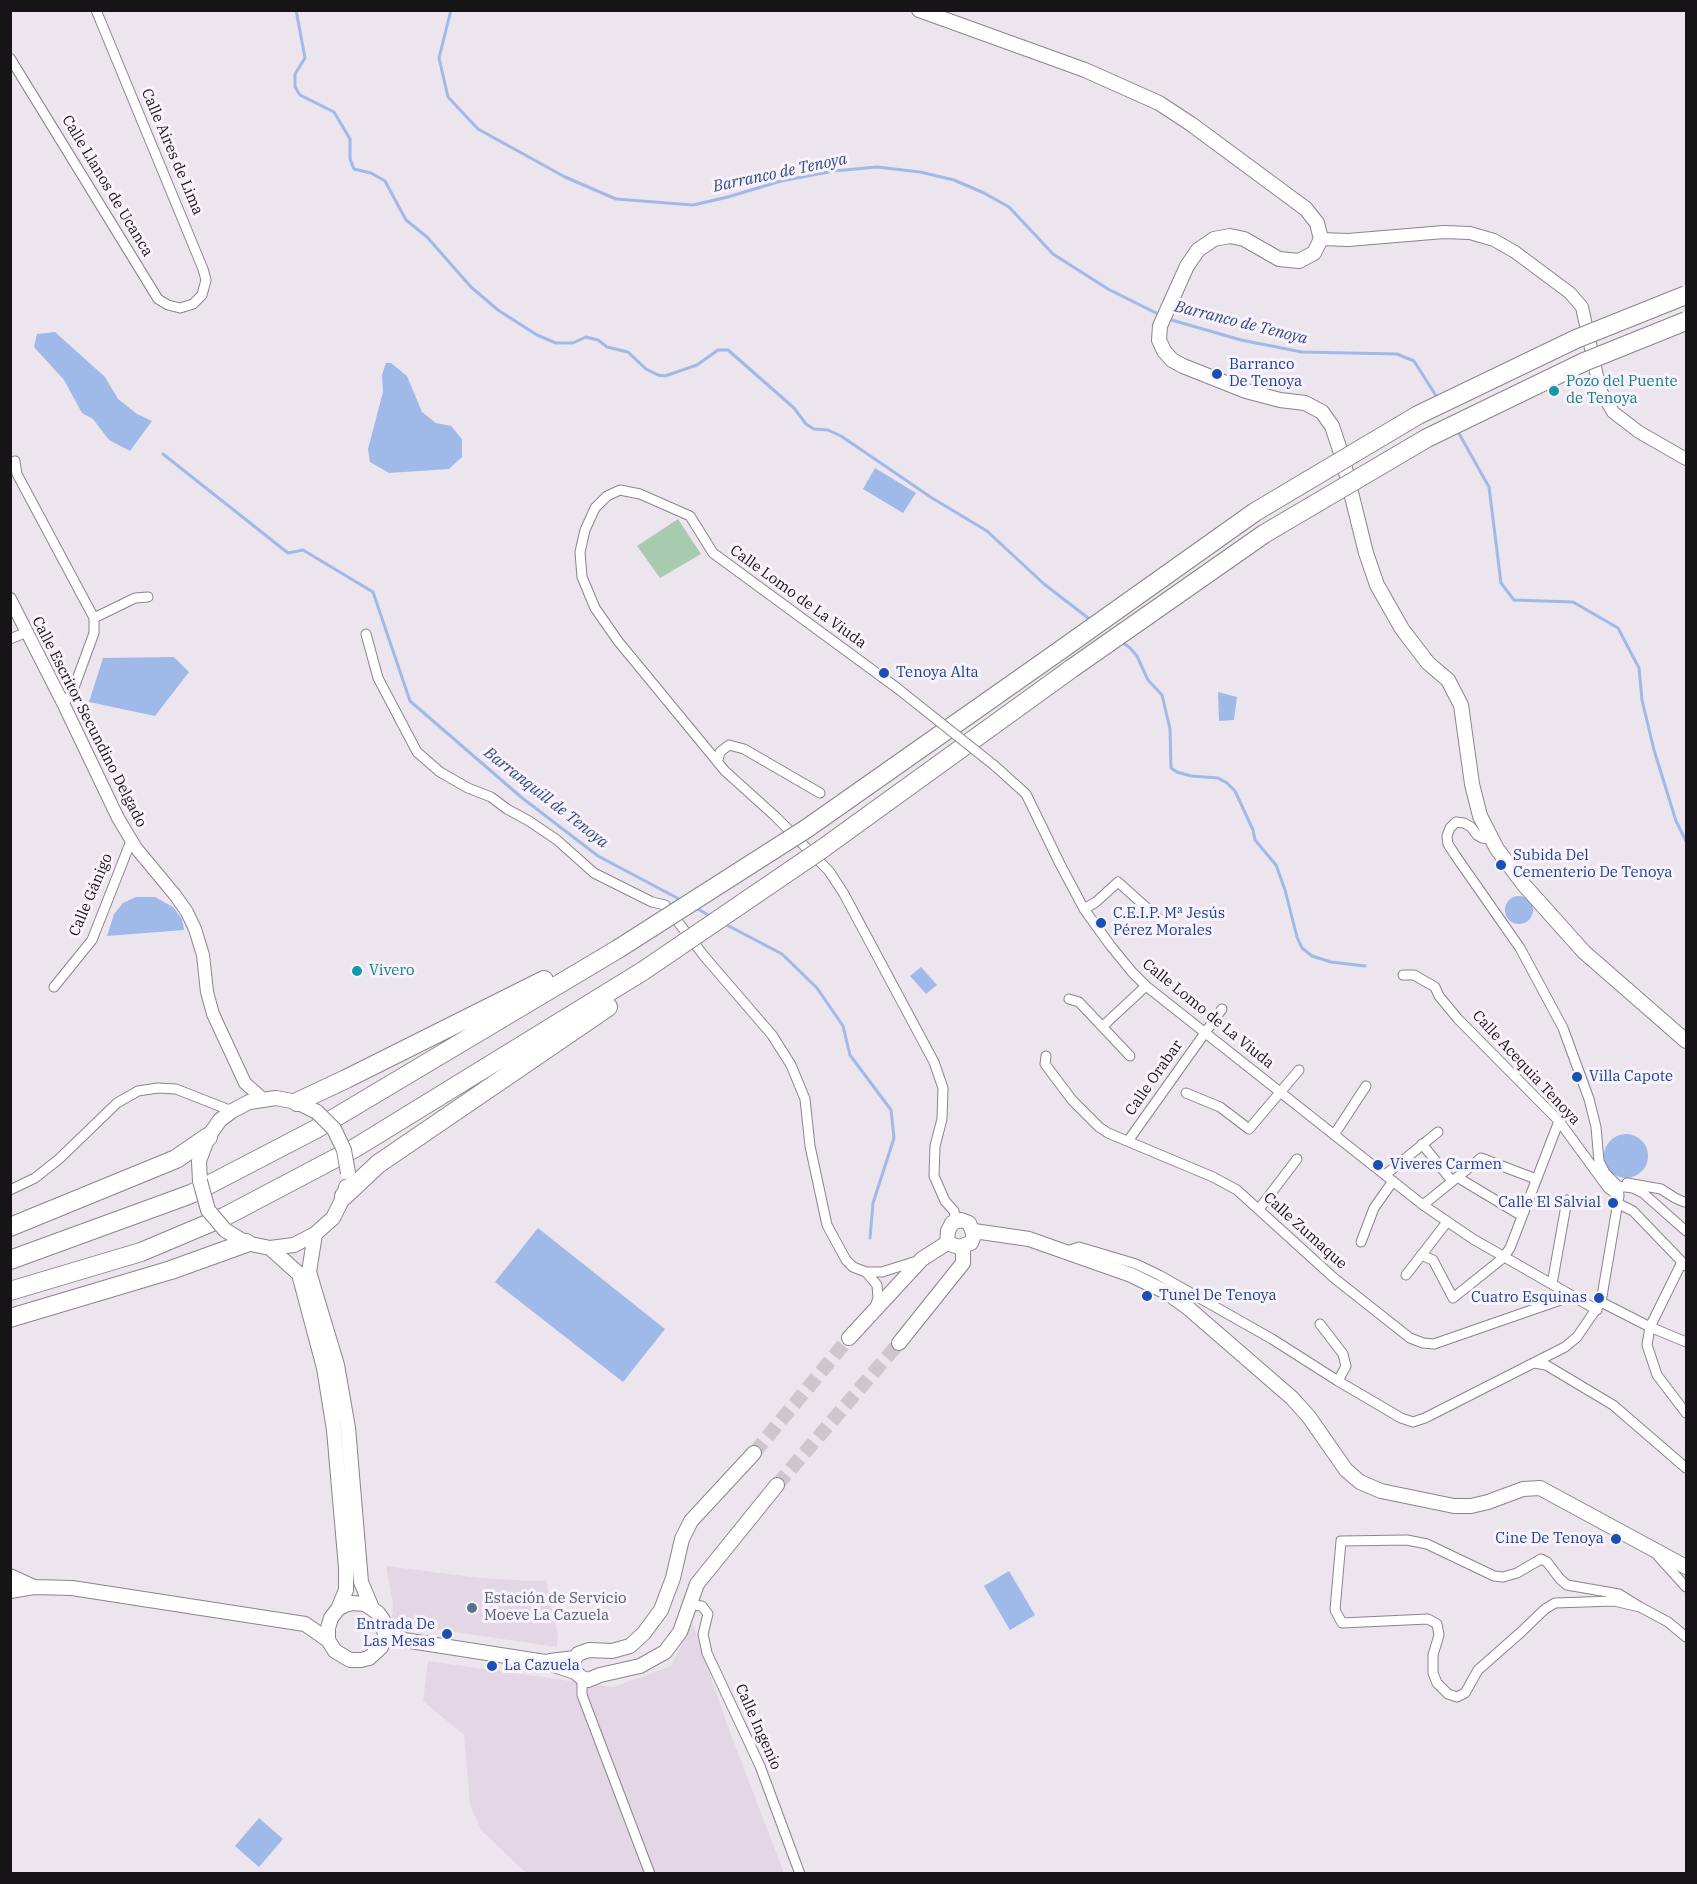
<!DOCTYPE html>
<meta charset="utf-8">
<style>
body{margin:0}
#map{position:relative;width:1697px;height:1884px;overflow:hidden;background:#ede5ed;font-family:"IBM Plex Serif",serif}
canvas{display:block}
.frame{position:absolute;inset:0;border:12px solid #171417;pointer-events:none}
</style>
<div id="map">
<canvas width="1697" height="1884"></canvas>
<div class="frame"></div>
</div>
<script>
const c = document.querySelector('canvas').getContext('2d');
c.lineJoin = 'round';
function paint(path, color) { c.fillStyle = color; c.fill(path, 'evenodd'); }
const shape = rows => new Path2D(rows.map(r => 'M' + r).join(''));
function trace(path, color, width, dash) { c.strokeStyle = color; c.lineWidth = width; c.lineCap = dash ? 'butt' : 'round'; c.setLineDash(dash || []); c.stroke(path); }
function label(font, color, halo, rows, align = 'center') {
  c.font = font + ' "IBM Plex Serif",serif'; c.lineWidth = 6; c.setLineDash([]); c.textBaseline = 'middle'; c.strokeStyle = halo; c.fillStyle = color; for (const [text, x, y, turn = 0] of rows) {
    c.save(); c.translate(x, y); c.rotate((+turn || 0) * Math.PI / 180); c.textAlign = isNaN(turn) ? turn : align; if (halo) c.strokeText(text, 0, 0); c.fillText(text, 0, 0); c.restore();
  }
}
paint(shape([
 [386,1566,480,1578,531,1581,546,1580,558,1636,557,1647,427,1628,406,1633,398,1629,392,1617,393,1605],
 [692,1622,727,1724,784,1873,526,1873,481,1830,470,1805,464,1735,423,1701,428,1661,613,1687,671,1666]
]), '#e4d7e5');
paint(shape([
 [678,519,701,554,660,578,637,546]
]), '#a8cbb0');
paint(shape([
 [55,332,105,377,118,399,137,414,152,421,130,451,109,440,93,419,82,413,64,380,34,347,37,334],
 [386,363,391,363,407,376,422,412,436,423,451,426,462,439,462,457,449,469,389,473,370,462,368,449,383,392,382,375],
 [875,468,916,493,903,513,863,489],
 [174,657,189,672,155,716,89,702,103,658],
 [1218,692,1237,697,1234,720,1219,721],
 '1505 910a14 14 0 1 1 28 0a14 14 0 1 1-28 0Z',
 [136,897,155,897,173,907,182,919,184,930,107,936,114,914,123,903],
 [921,967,937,985,926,994,910,976],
 '1604 1156a22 22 0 1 1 44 0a22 22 0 1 1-44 0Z',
 [538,1228,665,1329,623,1382,495,1282],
 [1009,1571,1035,1615,1010,1630,984,1586],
 [259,1818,283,1839,259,1867,235,1846]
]), '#9fb9e9');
trace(shape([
 [296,10,305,58,295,74,295,87,300,95,334,112,350,139,350,159,354,169,371,173,385,181,406,220,427,237,471,287,498,310,537,335,556,343,573,343,586,337,598,340,607,347,628,352,646,369,658,375,665,376,697,365,718,350,728,350,794,408,806,424,814,429,828,430,841,436,932,498,987,531,1044,584,1092,621],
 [451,10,439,58,448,97,478,129,565,177,616,199,693,205,728,197,781,181,834,171,877,167,920,172,954,180,984,193,1009,207,1053,254,1108,289,1160,315],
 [1168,319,1241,340,1302,352,1397,354,1414,361,1438,399],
 [1457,430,1489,487,1501,583,1514,600,1573,602,1618,628,1639,668,1642,700,1654,750,1676,821,1686,841],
 [163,454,288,553,303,550,373,592,410,701,521,797,598,856,681,900],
 [1122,642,1130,648,1137,656,1148,680,1162,695,1170,729,1171,768,1177,772,1191,776,1218,778,1227,783,1235,791,1253,830,1255,840,1276,865,1285,890,1297,937,1302,948,1312,956,1331,962,1365,966],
 [694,907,712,917],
 [723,923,782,954,817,988,843,1026,850,1055,891,1110,894,1138,873,1203,870,1238]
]), '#9fb9e9', 3);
trace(shape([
 [754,1453,849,1338],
 [777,1485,899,1343]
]), '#cdc6cd', 14, [14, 7]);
const minor = shape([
 [10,58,158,299,168,305,180,308,193,304,202,295,206,280,203,269,96,10],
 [15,461,17,474,94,618,94,633,72,693,63,703],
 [94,618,135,598,148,597],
 [366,634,378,678,417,752,440,772,468,788,491,797,507,809,529,821,557,840,594,873,652,902,665,905,704,956,772,1035,791,1065,805,1099,810,1146,827,1225,846,1260,853,1267,866,1272],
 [10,639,27,632],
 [897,688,713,553,690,516,640,494,620,490,607,496,595,508,585,530,580,552,582,577,595,608,618,641,725,771,776,817,829,871,844,894,934,1062,943,1088,942,1119,935,1146,934,1176,945,1201,954,1211,956,1221],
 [718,760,720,752,729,745,744,749,820,793],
 [995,766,1026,794,1060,864,1084,909,1110,945,1132,972,1146,986,1423,1205,1473,1239,1597,1310],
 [1084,909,1096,902,1118,882,1166,925],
 [1403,975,1414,975,1435,987,1439,996,1458,1019,1559,1121,1608,1188,1619,1196],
 [54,987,92,940,131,841],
 [1069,999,1079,1002,1130,1056],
 [1103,1026,1146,986],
 [1046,1056,1045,1064,1072,1100,1099,1127,1108,1133,1213,1177,1237,1190,1334,1278,1410,1338,1423,1343,1434,1344,1572,1296],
 [1186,1093,1220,1107,1249,1129,1299,1070],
 [1334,1135,1366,1086],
 [1128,1141,1222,1009],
 [1422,1144,1452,1181],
 [1385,1175,1438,1132],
 [1457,1177,1522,1216],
 [1627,1183,1661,1189,1675,1198,1684,1202],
 [1618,1186,1633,1188,1643,1193,1686,1231],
 [10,1190,35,1178,59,1159,117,1103,138,1091,158,1088,176,1089,232,1111],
 [1617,1203,1633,1211,1686,1266],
 [1423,1205,1481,1158,1536,1179],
 [1259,1209,1297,1159],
 [1361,1242,1374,1208,1393,1181],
 [1064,1252,1079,1247,1136,1264,1159,1275,1272,1339,1338,1381,1401,1418,1413,1422,1425,1418,1565,1347,1577,1337,1601,1302,1619,1196,1618,1186,1605,1173,1599,1161,1596,1127,1589,1099,1563,1028,1520,948,1455,855,1448,844,1447,836,1450,828,1456,822,1464,823,1471,827,1477,835,1482,838,1492,839],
 [1421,1255,1433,1260,1453,1298,1503,1258,1510,1248,1559,1121],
 [1682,1262,1650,1327,1647,1345,1657,1375,1686,1413],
 [1406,1275,1447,1222],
 [1552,1284,1567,1200],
 [1601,1302,1650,1327,1686,1342],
 [875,1307,878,1298,877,1285,866,1272,882,1272,920,1260],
 [1320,1324,1343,1354,1346,1366,1338,1381],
 [1534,1363,1546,1365,1613,1405,1686,1468],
 [1658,1556,1686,1587],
 [690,1605,702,1606,708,1614,703,1634,707,1653,760,1766,800,1874],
 [1640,1607,1619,1594,1567,1585,1560,1579,1547,1562,1541,1559,1517,1573,1503,1577,1494,1576,1427,1544,1407,1540,1341,1541,1335,1610,1342,1623,1428,1619,1437,1624,1439,1635,1433,1655,1433,1673,1437,1683,1448,1694,1457,1697,1465,1693,1478,1670,1520,1633,1545,1609,1555,1603,1614,1601,1640,1607,1668,1622,1686,1637],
 [582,1678,582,1695,650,1874]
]);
const tertiary = shape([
 [1321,239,1348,240,1444,232,1470,233,1494,240,1515,252,1570,293,1582,307,1600,390,1613,412,1639,432,1686,459],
 [10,599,63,703,118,818,136,848,175,895,187,912,195,929,203,955,207,992,213,1014,245,1083,263,1099]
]);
const secondary = shape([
 [919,10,1085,70,1159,103,1191,124,1306,209,1317,223,1321,239,1314,253,1299,261,1279,259,1244,239,1230,236,1214,239,1198,250,1187,266,1160,326,1159,340,1164,351,1172,360,1183,366,1246,391,1280,400,1305,403,1322,412,1332,426,1342,456,1366,553,1377,585,1402,629,1428,663,1448,680,1461,705,1472,784,1480,816,1497,849,1524,885,1584,952,1686,1041],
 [200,1181,199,1161,208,1137,220,1120,232,1111,249,1102,276,1098,297,1102,317,1112],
 [961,1220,969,1223,974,1235,971,1243,959,1247,947,1243,948,1231,952,1223,961,1220],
 [225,1230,246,1243,270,1248,294,1245,315,1234,333,1218,344,1196,346,1187],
 [974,1231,1029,1239,1131,1275,1166,1292,1187,1307,1292,1398,1309,1417,1346,1470,1360,1482,1381,1491,1454,1506,1471,1506,1488,1502,1523,1489,1540,1488,1686,1567],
 [315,1234,309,1272,337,1365,348,1428,361,1582,372,1608],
 [270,1248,299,1274,324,1368,334,1430,346,1568,346,1590,338,1609],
 [849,1338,922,1259,947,1243],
 [899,1343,963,1263,963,1247],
 [10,1576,34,1587],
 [10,1591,34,1587,72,1588,305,1624,328,1640,335,1651,350,1660,361,1660,369,1658,381,1647,385,1637,383,1620,378,1613,365,1604,352,1603,345,1605,338,1609,331,1618,328,1628,328,1640],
 [384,1626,404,1640,545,1662,575,1672,582,1678,588,1680,600,1675,640,1666,665,1652,680,1632,697,1584,777,1485],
 [550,1661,575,1658,578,1654,589,1650,612,1651,630,1646,644,1633,661,1610,673,1578,682,1539,691,1521,754,1453]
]);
const motorway = shape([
 [806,829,1055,654],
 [822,849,1071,669],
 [297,1102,346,1079,544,980],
 [344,1196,378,1164,608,1007],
 [10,1227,176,1159,208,1137],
 [10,1260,191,1194,316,1129,618,949],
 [10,1291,141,1252,224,1217,355,1148,643,971],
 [10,1318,171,1270,246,1243]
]);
trace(minor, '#8c848c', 11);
trace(tertiary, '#8c848c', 14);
trace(secondary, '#8c848c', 16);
trace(motorway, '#8c848c', 20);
trace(minor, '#fff', 9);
trace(tertiary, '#fff', 12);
trace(secondary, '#fff', 14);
trace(motorway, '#fff', 18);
const minorBridge = shape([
 [897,688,995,766]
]);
const secondaryBridge = shape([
 [317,1112,334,1129,344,1150,348,1173],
 [200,1181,208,1210,225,1230]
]);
const motorwayBridge = shape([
 [1055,654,1255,512,1418,415,1576,339,1686,295],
 [1071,669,1264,534,1427,438,1584,362,1686,321],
 [618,949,806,829],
 [643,971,822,849]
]);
trace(minorBridge, '#8c848c', 11, []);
trace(secondaryBridge, '#8c848c', 16, []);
trace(motorwayBridge, '#8c848c', 20, []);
trace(minorBridge, '#fff', 9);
trace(secondaryBridge, '#fff', 14);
trace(motorwayBridge, '#fff', 18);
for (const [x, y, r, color] of [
 [1217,374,6,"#1a4fb4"],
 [1554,391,6,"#0f9aa8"],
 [884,673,6,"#1a4fb4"],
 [1501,865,6,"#1a4fb4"],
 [1101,923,6,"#1a4fb4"],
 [357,971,6,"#0f9aa8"],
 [1577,1077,6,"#1a4fb4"],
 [1378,1165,6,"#1a4fb4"],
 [1613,1203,6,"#1a4fb4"],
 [1147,1296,6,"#1a4fb4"],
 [1599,1298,6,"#1a4fb4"],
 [1616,1539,6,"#1a4fb4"],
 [472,1608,6,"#5c6f8a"],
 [447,1634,6,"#1a4fb4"],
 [492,1666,6,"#1a4fb4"]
]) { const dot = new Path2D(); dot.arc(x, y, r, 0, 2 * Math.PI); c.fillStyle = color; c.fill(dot); trace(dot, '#faf2fa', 2); }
label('15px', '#171417', '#faf2fa', [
 ["Calle Aires de Lima",172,152,67],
 ["Calle Llanos de Ucanca",107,186,59],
 ["Calle Lomo de La Viuda",798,597,36],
 ["Calle Escritor Secundino Delgado",89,722,63],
 ["Calle Gánigo",91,895,-67],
 ["Calle Lomo de La Viuda",1208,1014,39],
 ["Calle Acequia Tenoya",1526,1068,47],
 ["Calle Orabar",1154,1078,-55],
 ["Calle Zumaque",1305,1231,42],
 ["Calle Ingenio",758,1727,66]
]);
label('15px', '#164399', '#faf2fa', [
 ["Barranco",1229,365],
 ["De Tenoya",1229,382],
 ["Tenoya Alta",896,673],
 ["Subida Del",1513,856],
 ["Cementerio De Tenoya",1513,873],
 ["C.E.I.P. Mª Jesús",1113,914],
 ["Pérez Morales",1113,931],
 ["Villa Capote",1589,1077],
 ["Viveres Carmen",1390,1165],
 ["Calle El Salvial",1601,1203,"right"],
 ["Tunel De Tenoya",1159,1296],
 ["Cuatro Esquinas",1587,1298,"right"],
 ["Cine De Tenoya",1604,1539,"right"],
 ["Entrada De",435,1625,"right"],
 ["Las Mesas",435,1642,"right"],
 ["La Cazuela",504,1666]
], 'left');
label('15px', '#0d838f', '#faf2fa', [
 ["Pozo del Puente",1566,382],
 ["de Tenoya",1566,399],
 ["Vivero",369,971]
], 'left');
label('15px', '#4e5e75', '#faf2fa', [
 ["Estación de Servicio",484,1599],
 ["Moeve La Cazuela",484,1616]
], 'left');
label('italic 16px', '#2d4c87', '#faf2fa', [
 ["Barranco de Tenoya",780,173,-12],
 ["Barranco de Tenoya",1241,323,14],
 ["Barranquill de Tenoya",546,798,38]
]);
</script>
